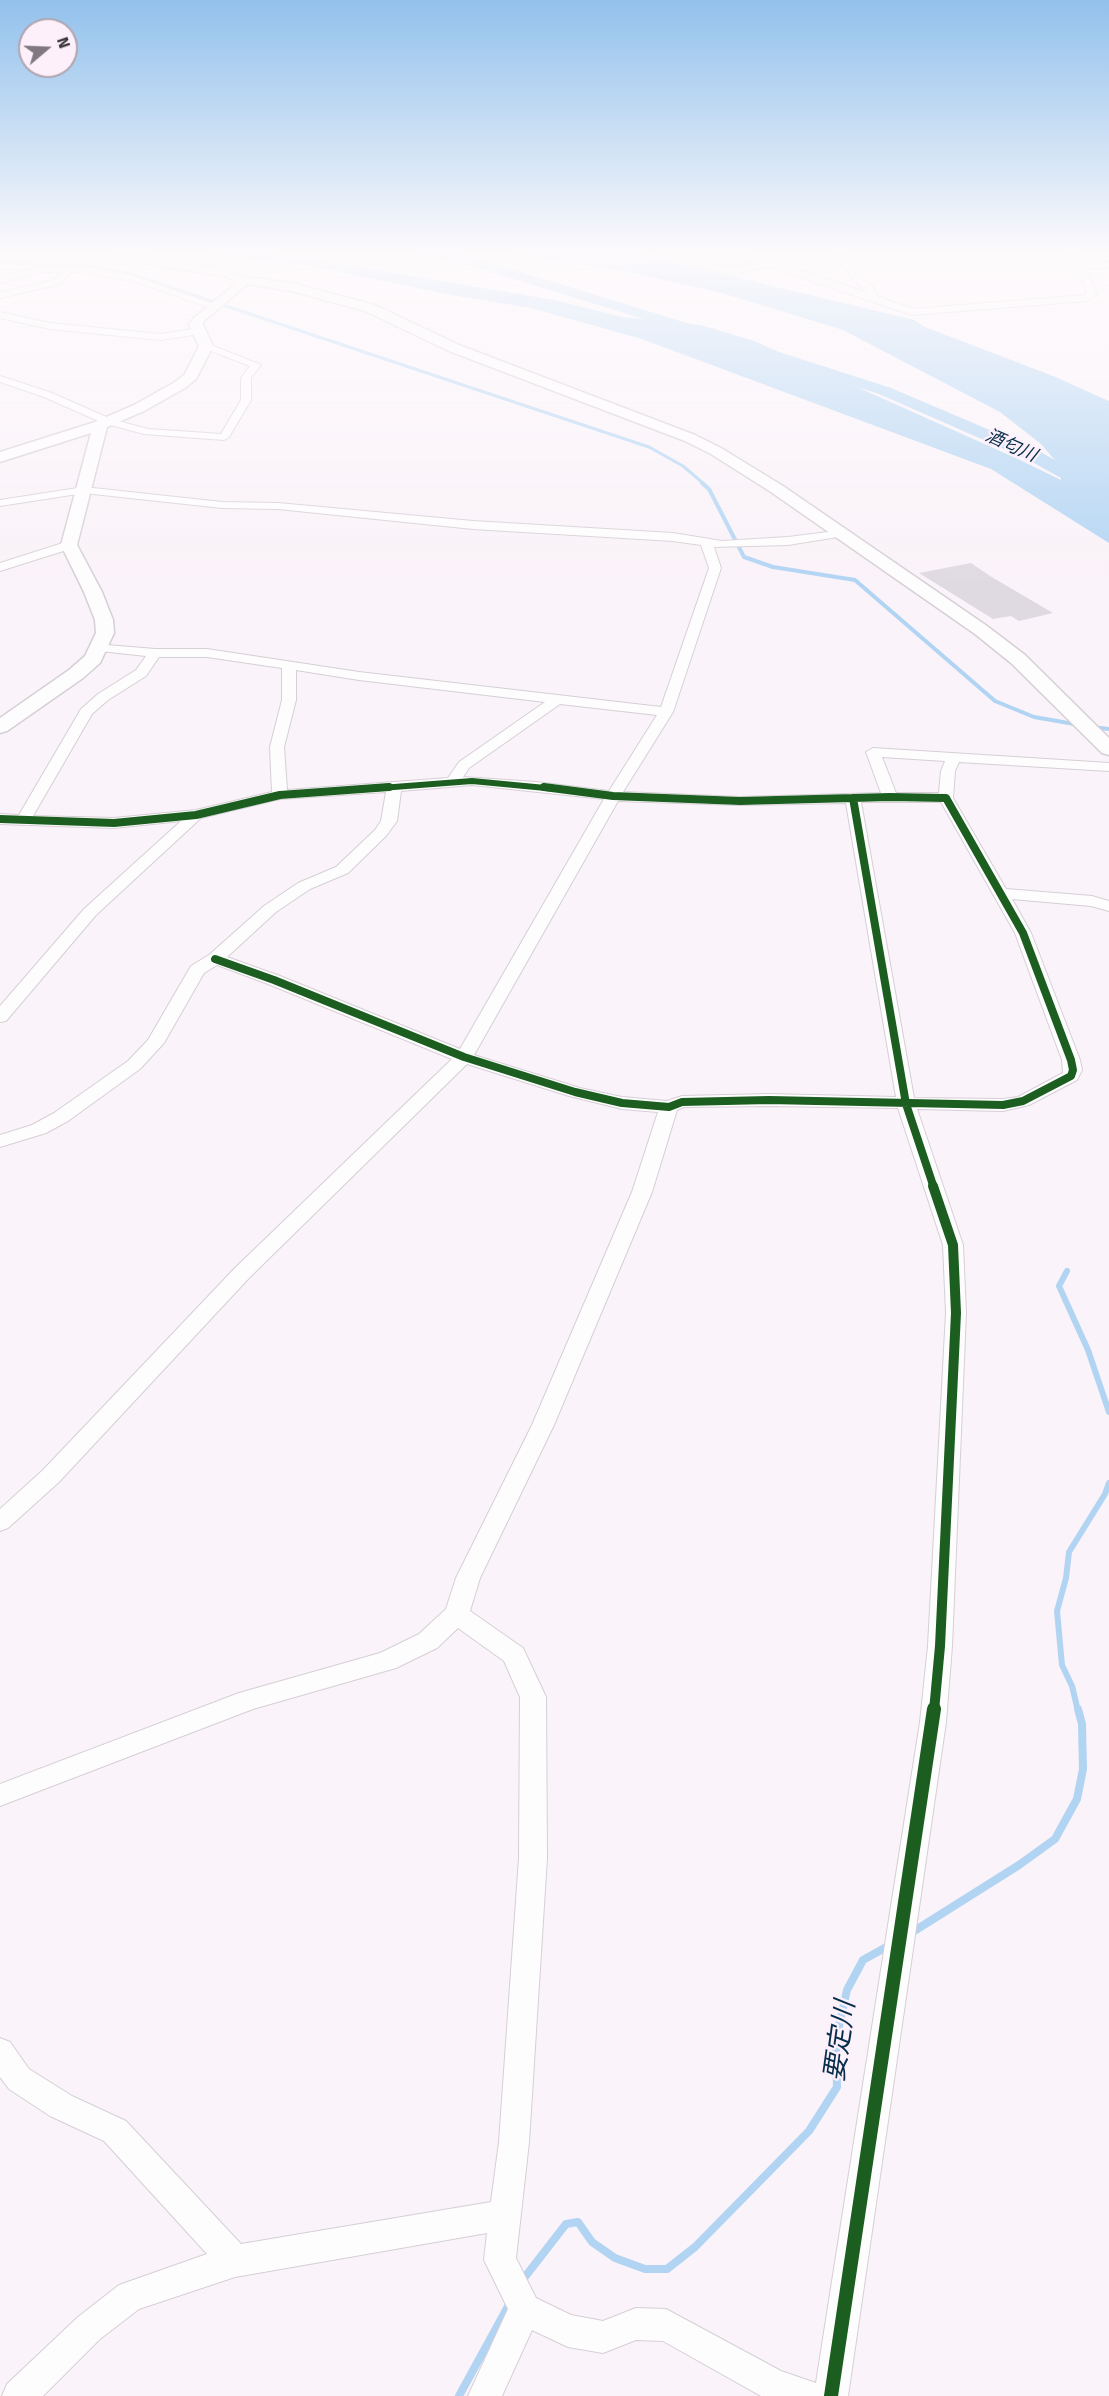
<!DOCTYPE html>
<meta charset="utf-8">
<style>
body{margin:0}
#map{position:relative;width:1109px;height:2396px;overflow:hidden;background:#faf3f9;font-family:"Fira Sans",sans-serif}
canvas{display:block}
.north{position:absolute;left:18px;top:18px;width:60px;height:60px;box-sizing:border-box;background:#fdf0fb;border:2px solid #b0a5af;border-radius:50%;rotate:71deg;font-size:16px;font-weight:700;line-height:24px;text-align:center;color:#3d353d}
.north::after{content:'';display:block;margin:auto;width:21px;height:27px;background:#7f787f;clip-path:polygon(50% 0,100% 100%,50% 72%,0 100%)}
</style>
<div id="map">
<canvas width="1109" height="2396"></canvas>
<div class="north">N</div>
</div>
<script>
const c = document.querySelector('canvas').getContext('2d');
c.lineJoin = 'round';
function paint(path, color) { c.fillStyle = color; c.fill(path, 'evenodd'); }
const shape = rows => new Path2D(rows.map(r => 'M' + r).join(''));
function trace(path, color, width, dash) { c.strokeStyle = color; c.lineWidth = width; c.lineCap = dash ? 'butt' : 'round'; c.setLineDash(dash || []); c.stroke(path); }
function label(font, color, halo, rows, align = 'center') {
  c.font = font + ' "Fira Sans","Noto Sans JP",sans-serif'; c.lineWidth = 4.5; c.setLineDash([]); c.textBaseline = 'middle'; c.strokeStyle = halo; c.fillStyle = color; for (const [text, x, y, turn = 0] of rows) {
    c.save(); c.translate(x, y); c.rotate((+turn || 0) * Math.PI / 180); c.textAlign = isNaN(turn) ? turn : align; if (halo) c.strokeText(text, 0, 0); c.fillText(text, 0, 0); c.restore();
  }
}
paint(shape([
 [660,252,720,252,761,263,729,270]
]), '#cbded2');
paint(shape([
 [196,252,264,252,287,258,341,264,554,300,623,317,701,325,754,341,1018,459,1061,480,1059,465,1041,444,1000,412,843,330,722,293,628,272,500,252,631,252,914,320,925,327,1053,376,1109,401,1109,543,991,469,642,339,531,308,452,295,304,265]
]), '#b1d4f3');
trace(shape([
 [0,263,82,265,130,274,649,447,683,466,704,484]
]), '#b1d4f3', 3);
trace(shape([
 [702,483,709,489,744,557,773,567,855,580,995,701,1034,717,1080,725],
 [1092,727,1109,729]
]), '#b1d4f3', 4);
trace(shape([
 [1067,1271,1059,1286,1088,1350,1109,1412],
 [1078,1711,1072,1686,1062,1665,1057,1611,1066,1578,1069,1552,1105,1494,1109,1483]
]), '#b1d4f3', 6);
trace(shape([
 [911,1933,1019,1865,1055,1839,1077,1799,1083,1769,1082,1724,1078,1709],
 [521,2282,566,2224,578,2222,592,2242,615,2258,645,2269,667,2269,695,2247,809,2131,837,2087,836,2040,847,1990,863,1960,890,1945],
 [459,2396,511,2301]
]), '#b1d4f3', 8);
paint(shape([
 [420,252,446,252,472,257,713,331,716,334,708,339,703,337,464,264,422,255,420,252],
 [773,350,891,388,1039,451,1109,491,1109,505,1027,459,879,394,767,358,765,355,767,352,773,350]
]), '#b1d4f3');
paint(shape([
 [971,563,990,576,1053,613,1019,621,1011,616,993,619,919,573]
]), '#dfdae1');
const street = shape([
 [650,252,663,252,732,269,757,263,725,252,737,252,817,275,867,293,854,280,833,252,841,252,860,276,875,289,877,296,913,309,1084,295,1087,293,1077,267,1066,252,1074,252,1083,264,1109,262,1109,268,1086,269,1097,294,1086,301,912,315,766,266,732,275,650,252],
 [39,266,89,267,134,276,219,306,211,308,132,281,89,273,70,272,61,284,0,298,0,292,55,280,61,272,40,272,0,283,0,277,39,266],
 [0,312,50,323,160,334,200,328,205,331,200,334,160,340,50,329,0,318,0,312],
 [206,343,261,365,251,378,251,400,229,437,224,440,144,434,103,423,44,397,0,382,0,376,52,393,111,419,148,429,221,434,241,400,241,378,250,366,203,348,203,344,206,343],
 [84,487,222,502,278,503,473,521,673,533,722,541,788,537,844,530,844,536,788,545,714,547,721,568,673,712,623,792,740,797,881,793,866,752,873,748,1109,763,1109,771,959,762,955,771,953,798,1006,889,1092,896,1109,901,1109,911,1091,906,1012,899,1031,933,1080,1060,1082,1070,1077,1080,1029,1105,1003,1111,917,1109,963,1245,966,1313,952,1646,946,1722,848,2396,761,2396,663,2341,636,2340,603,2353,568,2347,532,2330,502,2396,468,2396,508,2309,484,2260,487,2233,235,2277,139,2309,100,2339,43,2396,2,2396,7,2384,78,2317,119,2285,207,2254,104,2141,50,2116,9,2089,0,2077,0,2038,10,2042,29,2069,72,2096,126,2121,241,2244,491,2202,499,2142,519,1858,520,1697,504,1661,458,1628,437,1648,396,1668,253,1709,0,1806,0,1784,239,1693,380,1653,419,1634,446,1609,456,1578,532,1425,632,1192,658,1112,622,1109,569,1096,467,1064,249,1278,59,1482,8,1528,0,1531,0,1509,43,1470,235,1268,452,1059,268,984,217,965,204,973,164,1043,140,1069,68,1121,46,1133,0,1147,0,1135,32,1125,54,1113,128,1061,148,1040,191,966,209,955,264,906,298,883,336,867,375,830,381,821,386,792,280,799,201,818,96,915,6,1021,0,1022,0,1006,84,909,181,821,114,828,0,824,0,814,19,815,81,709,98,694,136,670,146,656,100,651,95,650,93,647,95,644,155,649,207,649,359,672,661,707,709,568,701,545,673,541,473,529,278,509,222,508,84,493,0,506,0,500,84,487],
 [159,657,207,657,282,668,282,700,270,747,272,792,196,810,114,818,33,816,92,714,108,700,146,676,159,657],
 [296,670,359,680,545,702,459,762,448,778,287,790,284,747,296,700,296,670],
 [560,704,657,715,609,791,536,782,463,777,469,768,560,704],
 [882,757,945,761,941,771,939,793,896,793,882,757],
 [472,785,604,799,460,1049,280,976,227,957,276,912,310,889,348,873,386,836,397,821,401,791,472,785],
 [618,801,740,805,846,803,896,1097,769,1094,682,1096,667,1101,622,1097,580,1088,474,1055,618,801],
 [861,802,941,802,1015,933,1062,1060,1063,1073,1018,1097,1003,1099,914,1098,861,802],
 [769,1106,898,1108,943,1245,946,1313,928,1646,920,1722,816,2383,781,2371,666,2309,636,2308,603,2321,571,2315,536,2298,516,2258,529,2142,547,1858,546,1697,523,1648,470,1611,480,1578,554,1425,652,1192,677,1110,684,1107,769,1106],
 [69,541,73,542,73,548,0,571,0,563,69,541]
]);
const secondary = shape([
 [112,252,130,252,157,258,228,269,245,277,292,283,375,305,459,345,695,435,721,448,783,486,987,626,1025,655,1109,738,1109,755,1102,753,1011,663,975,634,771,492,711,454,685,441,449,351,365,311,291,291,247,284,204,321,203,325,213,346,196,379,185,388,144,411,107,427,77,545,102,592,113,620,114,633,100,663,83,678,7,731,0,733,0,718,69,670,85,656,96,633,95,620,84,592,61,545,91,433,0,462,0,452,95,422,134,405,175,382,185,374,199,346,189,325,193,319,235,284,236,282,225,276,156,266,114,255,112,252]
]);
trace(street, '#d6cfd5', 2);
trace(secondary, '#d6cfd5', 3);
paint(street, '#fefdfe');
paint(secondary, '#fefdfe');
trace(shape([
 [368,789,472,781,556,789]
]), '#1b5e20', 6);
trace(shape([
 [853,798,906,1104,934,1188],
 [0,819,114,823,196,815,280,795,389,787],
 [215,959,274,980,464,1057,575,1092,622,1103,669,1107,682,1102,769,1100,1003,1105,1023,1101,1071,1076,1073,1070,1071,1060,1023,933,946,798,890,797,740,801,613,796,544,787]
]), '#1b5e20', 8);
trace(shape([
 [933,1186,953,1245,956,1313,940,1646,934,1711]
]), '#1b5e20', 10);
trace(shape([
 [831,2396,934,1709]
]), '#1b5e20', 14);
const sky = c.createLinearGradient(0, 0, 0, 587);
sky.addColorStop(0, '#92c1ec');
sky.addColorStop(0.43, '#fdfafc');
sky.addColorStop(1, '#fdfafc00');
c.fillStyle = sky;
c.fillRect(0, 0, 1109, 587);
label('italic 18px', '#042e49', '#fdf0fb', [
 ["酒匂川",1011,446,24]
]);
label('italic 27px', '#042e49', '#fdf0fb', [
 ["要定川",841,2041,-82]
]);
</script>
